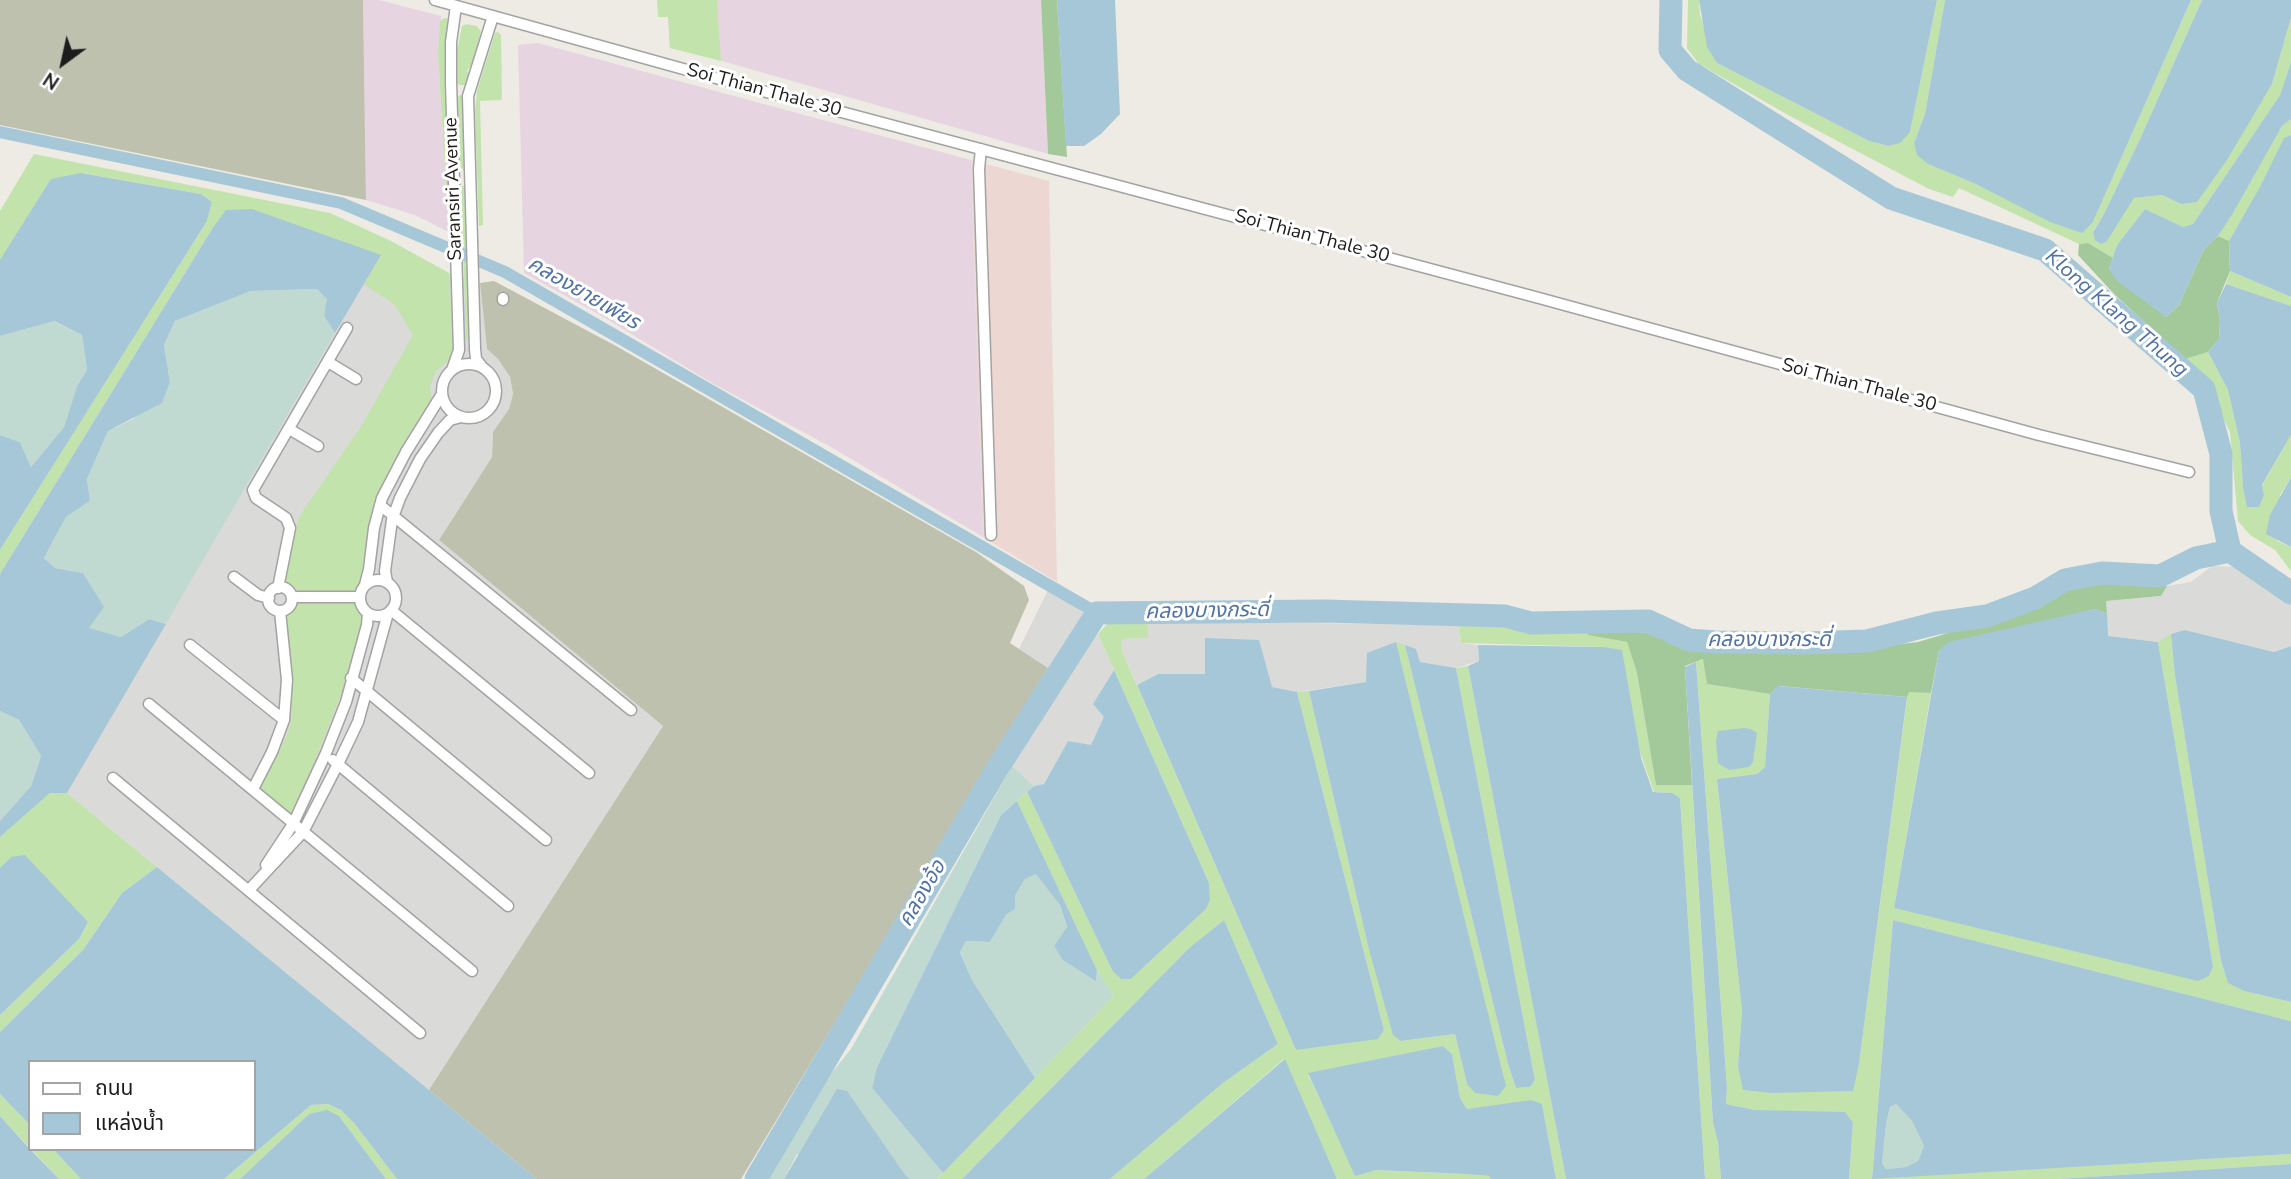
<!DOCTYPE html>
<meta charset="utf-8">
<style>
body{margin:0}
#map{position:relative;width:2291px;height:1179px;overflow:hidden;background:#edebe3;font-family:"Nunito Sans","Noto Sans Thai",sans-serif}
canvas{display:block}
.legend{position:absolute;left:28px;top:1060px;width:228px;height:91px;box-sizing:border-box;background:#fff;border:2px solid #a4a4a4;margin:0;padding:9px 12px;list-style:none;font-size:21px;color:#1c1c1c}
.legend li{display:flex;align-items:center;gap:14px;height:35px}
.legend b{width:35px;border:2px solid #a4a4a4}
.north{position:absolute;left:28px;top:28px;width:70px;height:70px;-webkit-text-stroke:5px #fff;paint-order:stroke;rotate:213deg;font-size:19px;font-weight:700;line-height:28px;text-align:center;color:#1c1c1c}
.north::after{content:'';display:block;margin:auto;width:24px;height:32px;background:#1c1c1c;clip-path:polygon(50% 0,100% 100%,50% 72%,0 100%)}
</style>
<div id="map">
<canvas width="2291" height="1179"></canvas>
<ul class="legend">
<li><b style="height:9px;background:#fff"></b>ถนน</li>
<li><b style="height:19px;background:#a6c7d8"></b>แหล่งน้ำ</li>
</ul>
<div class="north">N</div>
</div>
<script>
const c = document.querySelector('canvas').getContext('2d');
c.lineJoin = 'round';
function paint(path, color) { c.fillStyle = color; c.fill(path, 'evenodd'); }
const shape = rows => new Path2D(rows.map(r => 'M' + r).join(''));
function trace(path, color, width, dash) { c.strokeStyle = color; c.lineWidth = width; c.lineCap = dash ? 'butt' : 'round'; c.setLineDash(dash || []); c.stroke(path); }
function label(font, color, halo, rows, align = 'center') {
  c.font = font + ' "Nunito Sans","Noto Sans Thai",sans-serif'; c.lineWidth = 6; c.setLineDash([]); c.textBaseline = 'middle'; c.strokeStyle = halo; c.fillStyle = color; for (const [text, x, y, turn = 0] of rows) {
    c.save(); c.translate(x, y); c.rotate((+turn || 0) * Math.PI / 180); c.textAlign = isNaN(turn) ? turn : align; if (halo) c.strokeText(text, 0, 0); c.fillText(text, 0, 0); c.restore();
  }
}
paint(shape([
 [389,240,449,273,480,283,487,349,498,359,510,377,513,394,509,409,493,432,492,457,439,540,663,726,429,1090,67,793],
 [2212,566,2242,567,2291,601,2291,646,2274,652,2185,630,2158,642,2107,636,2106,601,2161,596,2167,586,2191,582],
 [1048,590,1086,614,1058,665,1048,668,1019,649],
 [1148,621,1459,625,1461,643,1478,645,1479,661,1456,668,1420,662,1416,649,1366,682,1297,692,1205,674,1158,674,1137,685,1121,649,1121,639,1147,638],
 [1098,634,1114,670,1093,704,1105,717,1091,746,1068,741,1044,784,1034,786,1012,766,1087,643]
]), '#dadad9');
paint(shape([
 [971,160,1049,181,1057,582,983,537]
]), '#edd7d3');
paint(shape([
 [363,0,379,0,441,16,438,55,449,232,415,215,366,200],
 [667,0,1041,0,1048,154,715,59,670,48],
 [538,43,971,160,983,537,831,447,712,383,600,315,524,273,518,45]
]), '#e6d5e1');
paint(shape([
 [0,0,363,0,366,200,0,125],
 [494,281,616,346,976,552,1024,586,1029,600,1010,643,1048,668,741,1179,537,1179,429,1090,663,726,439,540,492,457,493,432,509,409,513,394,510,377,498,359,487,349,480,283]
]), '#bfc1af');
paint(shape([
 [657,0,717,0,721,61,670,48,668,17,658,17],
 [1688,0,1699,0,1700,15,1717,63,1869,141,1888,146,1910,132,1937,0,1945,0,1925,114,1914,143,1929,164,1976,184,2093,222,2191,0,2202,0,2140,139,2104,214,2093,231,2121,217,2134,198,2162,195,2181,204,2272,84,2291,18,2291,62,2280,95,2193,224,2183,227,2145,209,2117,245,2113,258,2088,243,2079,244,1959,188,1953,197,1929,189,1788,115,1699,64,1687,48],
 [444,18,449,19,446,78,449,232,438,55,440,21],
 [466,24,477,26,481,32,473,62,467,71,470,76,465,85,460,85,457,83,455,78,456,56,462,26],
 [498,32,501,35,502,100,480,101,483,225,479,226,475,112,477,91,495,33],
 [461,95,463,98,465,168,464,171,460,166,458,138,458,96],
 [2291,119,2291,135,2284,139,2261,187,2229,241,2218,236,2274,138,2282,126],
 [34,154,330,213,389,240,449,273,454,355,436,371,430,386,433,406,411,431,389,474,371,519,363,568,364,578,355,590,355,604,362,616,359,638,349,675,295,811,289,813,259,791,289,731,292,713,286,617,293,611,299,592,284,581,299,517,362,425,413,335,395,305,364,284,380,255,212,229,0,574,0,550,207,221,212,202,201,194,82,173,0,260,0,211],
 [461,186,464,186,470,338,468,339,466,339],
 [2230,271,2291,297,2291,306,2226,284],
 [2208,352,2228,390,2240,443,2243,487,2264,495,2262,486,2291,435,2291,477,2280,495,2277,541,2291,547,2291,571,2275,550,2250,535,2238,521,2230,432,2203,378,2185,359],
 [1110,621,1148,621,1148,638,1122,639,1121,649,1296,1050,1384,1030,1297,692,1309,691,1368,946,1402,1041,1455,1034,1467,1084,1498,1096,1505,1086,1396,642,1405,645,1508,1064,1516,1088,1530,1087,1535,1080,1456,668,1468,666,1566,1179,1556,1179,1542,1104,1467,1109,1460,1098,1452,1054,1443,1046,1308,1074,1355,1175,1376,1170,1464,1174,1489,1176,1491,1179,1337,1179,1284,1059,1144,1179,1110,1179,1223,1083,1278,1044,1224,920,1189,948,962,1179,937,1179,1114,996,1097,970,1017,801,1027,792,1112,970,1131,979,1206,909,1210,900,1209,883,1098,634],
 [1459,625,1590,628,1589,635,1627,642,1637,673,1656,784,1692,785,1713,1123,1718,1142,1721,1179,1705,1179,1680,798,1671,793,1654,792,1603,647,1461,643],
 [2171,634,2175,676,2221,961,2228,982,2244,991,2291,1002,2291,1021,1893,920,1872,1178,2291,1154,2291,1164,2058,1179,1849,1179,1853,1123,1755,1110,1726,1104,1727,1088,1696,662,1704,659,1707,684,1770,694,1765,767,1757,774,1717,779,1742,1011,1738,1066,1859,1064,1908,691,1931,693,1894,908,2213,966,2158,642],
 [51,792,67,793,157,867,122,893,83,950,0,1032,0,1015,79,939,88,922,11,857,0,868,0,837],
 [0,1094,30,1125,30,1148,0,1116],
 [328,1104,341,1110,354,1123,397,1179,386,1179,339,1116,309,1114,240,1179,224,1179,311,1105],
 [31,1149,53,1149,81,1179,59,1179]
]), '#c2e4ac');
paint(shape([
 [1041,0,1057,0,1067,157,1048,154],
 [2218,236,2229,241,2230,271,2217,303,2220,321,2219,339,2208,352,2185,359,2115,295,2078,255,2079,244,2088,243,2113,258,2109,269,2166,317,2179,305,2204,249],
 [2113,581,2167,586,2161,596,2106,601,2107,614,2095,609,1939,650,1931,693,1909,692,1907,697,1779,686,1770,694,1707,684,1703,659,1685,666,1692,785,1656,785,1637,673,1627,642,1588,635,1590,628,1660,634,1703,652,1817,654,1918,642,2011,614,2064,589]
]), '#a3c99a');
paint(shape([
 [317,289,328,299,324,316,335,333,166,624,149,619,121,637,88,628,103,607,83,573,55,568,44,558,66,517,90,501,87,479,108,431,133,419,170,382,164,345,175,321,251,291],
 [53,321,82,335,87,370,77,386,64,427,31,467,20,442,0,435,0,336],
 [0,711,19,720,41,756,31,786,0,821],
 [1012,766,1034,786,1001,815,877,1067,872,1088,943,1173,937,1179,910,1179,903,1172,797,1154,784,1179,765,1179,816,1092,851,1049],
 [1037,873,1060,905,1067,928,1054,946,1096,980,1097,970,1114,996,1035,1078,972,980,960,951,966,941,990,942,1006,915,1015,909,1015,896,1025,879],
 [1896,1104,1912,1121,1924,1146,1918,1161,1906,1167,1886,1169,1882,1163,1886,1124,1890,1107]
]), '#c1dad1');
paint(shape([
 [1057,0,1115,0,1120,114,1101,134,1084,146,1066,146],
 [1699,0,1937,0,1910,132,1900,143,1888,146,1869,141,1717,63,1707,47],
 [1945,0,2191,0,2093,222,2082,233,2050,222,1976,184,1928,164,1917,155,1914,143,1925,114],
 [2202,0,2291,0,2291,18,2272,84,2227,160,2197,202,2181,204,2162,195,2134,198,2107,241,2101,244,2095,240,2093,232,2104,214,2140,139],
 [2291,62,2291,119,2282,126,2233,213,2218,236,2204,249,2179,305,2166,317,2117,281,2109,269,2117,245,2145,209,2183,227,2193,224,2280,95],
 [2291,135,2291,297,2230,271,2229,241,2260,187,2284,138],
 [81,173,201,194,212,202,207,221,0,550,0,435,20,442,31,467,64,427,77,386,87,370,82,335,54,321,0,336,0,260,51,179],
 [252,209,381,255,335,333,324,316,327,299,317,289,251,291,175,321,164,345,170,382,162,403,108,431,87,479,90,501,66,517,44,558,55,568,83,573,104,607,89,628,121,637,149,619,166,624,67,793,50,793,0,837,0,821,31,786,41,756,19,720,0,711,0,574,212,229,226,210],
 [2226,284,2291,306,2291,435,2262,485,2264,495,2259,507,2247,507,2243,487,2240,443,2228,390,2208,352,2219,339,2220,321,2217,303],
 [2291,477,2291,547,2266,534,2270,515],
 [2095,609,2107,614,2108,636,2158,642,2213,966,2209,976,2198,981,1894,908,1939,650,1949,642],
 [2185,630,2274,652,2291,646,2291,1002,2244,991,2228,983,2221,961,2175,676,2171,634],
 [1205,638,1259,640,1272,687,1297,692,1384,1030,1378,1039,1296,1050,1137,685,1158,674,1205,674],
 [1396,642,1506,1086,1498,1096,1475,1093,1467,1084,1455,1034,1401,1041,1393,1035,1368,946,1309,691,1366,682,1367,653],
 [1405,645,1416,649,1420,662,1456,668,1535,1080,1530,1087,1516,1088,1508,1064],
 [1478,645,1603,647,1622,650,1641,758,1653,792,1672,793,1680,798,1705,1179,1566,1179,1468,666,1479,661],
 [1696,662,1727,1088,1726,1104,1755,1110,1845,1112,1853,1123,1849,1179,1721,1179,1718,1142,1713,1123,1685,667],
 [1114,670,1209,883,1210,900,1206,909,1131,979,1121,979,1112,970,1027,792,1034,786,1044,784,1068,741,1091,745,1104,717,1093,704],
 [1778,686,1907,697,1859,1064,1853,1091,1771,1093,1743,1090,1738,1066,1742,1011,1717,779,1757,774,1765,767,1770,694],
 [1744,728,1751,729,1757,733,1753,762,1749,767,1729,770,1718,763,1716,741,1718,731],
 [1017,801,1097,970,1096,981,1063,960,1054,946,1067,927,1060,905,1036,874,1025,879,1015,896,1015,909,1006,915,990,942,966,941,960,952,972,980,1035,1078,943,1173,872,1088,877,1067,1001,815],
 [25,855,88,922,79,939,0,1015,0,868,11,857],
 [157,867,429,1090,537,1179,397,1179,354,1123,341,1110,328,1104,311,1105,224,1179,81,1179,53,1149,254,1149,254,1062,30,1062,30,1125,0,1094,0,1032,83,950,122,893],
 [1224,920,1278,1044,1223,1083,1110,1179,962,1179,1189,948],
 [1893,920,2291,1021,2291,1154,1872,1179],
 [1896,1104,1912,1121,1924,1146,1918,1161,1906,1167,1886,1169,1882,1163,1886,1124,1890,1107],
 [1443,1046,1452,1054,1460,1098,1467,1109,1531,1100,1542,1104,1556,1179,1491,1179,1489,1176,1464,1174,1376,1170,1355,1176,1308,1073],
 [1285,1059,1337,1179,1144,1179],
 [837,1089,847,1091,903,1172,910,1179,784,1179],
 [327,1110,339,1116,386,1179,240,1179,309,1114],
 [0,1116,30,1149,59,1179,0,1179],
 [2291,1164,2291,1179,2058,1179]
]), '#a6c7d8');
trace(shape([
 [0,132,341,203,505,272,1097,613]
]), '#a6c7d8', 12);
trace(shape([
 [1671,0,1670,50,1687,70,1891,198,2045,250,2204,389,2221,454,2221,511,2230,551],
 [756,1179,997,769,1097,613,1324,611,1505,616,1531,623,1648,621,1689,640,1715,642,1804,643,1867,641,1937,623,1987,616,2035,598,2065,580,2102,573,2160,576,2196,558,2230,551,2291,593]
]), '#a6c7d8', 23);
const minor = shape([
 [435,0,759,90,1539,298,2039,435,2189,472],
 [981,149,979,169,991,535],
 [503,300,503,298],
 [328,362,356,379],
 '442 391a27 27 0 1 1 54 0a27 27 0 1 1-54 0Z',
 [483,368,476,359,475,349,468,96,493,16],
 [452,370,459,350,451,82,451,42,456,6],
 [289,429,318,446],
 [380,505,631,710],
 [234,577,258,595,269,598],
 '360 598a18 18 0 1 1 36 0a18 18 0 1 1-36 0Z',
 [387,582,385,571,392,520,400,498,420,459,438,433,450,420,461,417],
 [365,585,369,569,374,528,382,498,406,452,442,394],
 '268 599a12 12 0 1 1 24 0a12 12 0 1 1-24 0Z',
 [278,588,290,528,286,518,256,498,253,490,347,328],
 [292,597,360,597],
 [391,610,589,773],
 [190,645,284,720],
 [351,678,546,840],
 [149,704,472,971],
 [333,760,508,906],
 [113,778,420,1033],
 [253,789,272,752,284,720,287,680,280,611],
 [266,865,293,824,326,753,346,702,367,625,368,613],
 [249,890,303,832,338,764,358,722,388,613]
]);
trace(minor, '#a3a3a3', 13);
trace(minor, '#fff', 10);
label('19px', '#1c1c1c', '#fff', [
 ["Soi Thian Thale 30",764,91,15],
 ["Saransiri Avenue",454,189,-92],
 ["Soi Thian Thale 30",1312,237,15],
 ["Soi Thian Thale 30",1859,386,15]
]);
label('italic 21px', '#5072a4', '#fff', [
 ["คลองยายเพียร",583,294,30],
 ["Klong Klang Thung",2116,314,41],
 ["คลองบางกระดี่",1207,612,-1],
 ["คลองบางกระดี่",1769,641],
 ["คลองอ้อ",923,894,-60]
]);
</script>
